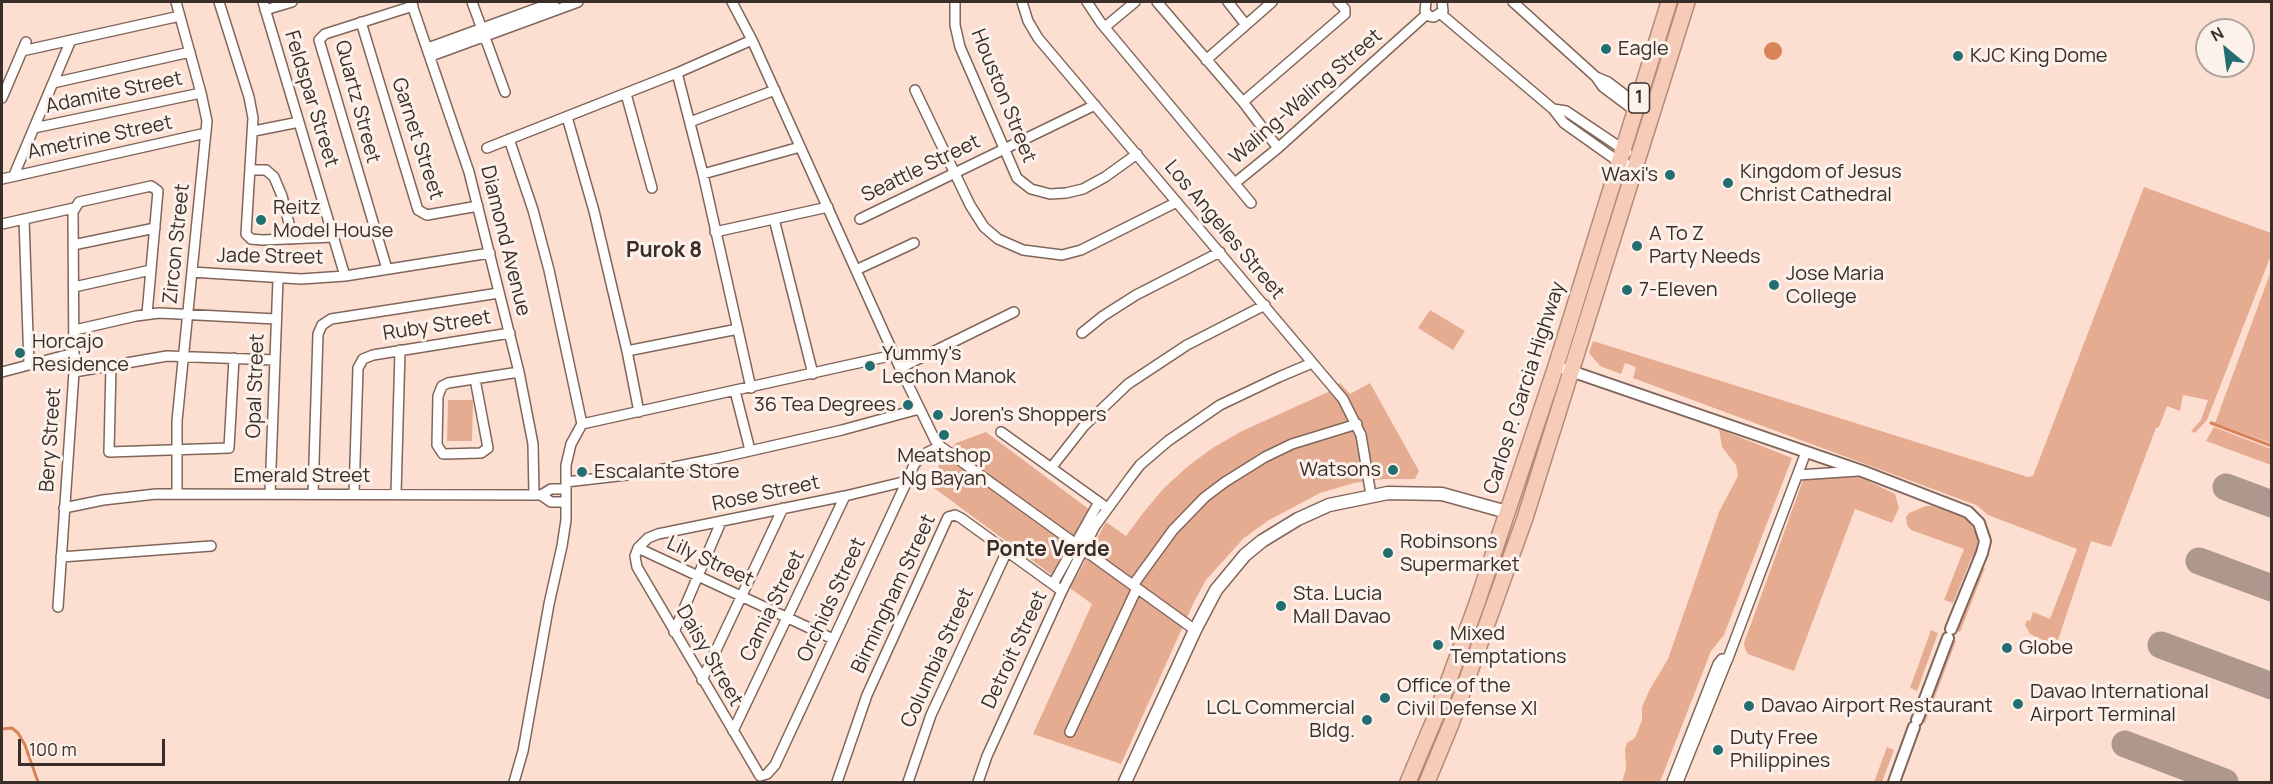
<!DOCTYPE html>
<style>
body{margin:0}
#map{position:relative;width:2273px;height:784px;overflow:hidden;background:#fddfd2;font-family:Manrope,sans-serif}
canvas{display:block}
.frame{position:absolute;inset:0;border:3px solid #392e28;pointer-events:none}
.north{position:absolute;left:2195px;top:18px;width:60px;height:60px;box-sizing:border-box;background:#fdf1eb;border:2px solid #afa39d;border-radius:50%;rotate:331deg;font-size:16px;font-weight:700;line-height:24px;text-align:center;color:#392e28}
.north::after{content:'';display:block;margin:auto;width:21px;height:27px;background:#236e70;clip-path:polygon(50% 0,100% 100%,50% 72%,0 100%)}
.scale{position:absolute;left:18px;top:739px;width:147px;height:27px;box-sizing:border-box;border:3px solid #392e28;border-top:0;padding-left:8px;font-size:18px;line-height:21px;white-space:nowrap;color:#392e28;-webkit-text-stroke:4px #fdf1eb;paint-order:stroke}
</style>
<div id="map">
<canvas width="2273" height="784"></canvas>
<div class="frame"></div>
<div class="north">N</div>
<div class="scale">100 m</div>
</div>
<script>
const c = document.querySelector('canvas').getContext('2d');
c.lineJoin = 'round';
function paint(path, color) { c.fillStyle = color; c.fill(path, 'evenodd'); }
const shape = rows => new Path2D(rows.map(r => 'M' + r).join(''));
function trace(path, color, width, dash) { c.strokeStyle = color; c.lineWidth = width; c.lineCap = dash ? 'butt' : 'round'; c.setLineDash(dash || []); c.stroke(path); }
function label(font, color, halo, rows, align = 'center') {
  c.font = font + ' Manrope,sans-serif'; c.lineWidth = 6; c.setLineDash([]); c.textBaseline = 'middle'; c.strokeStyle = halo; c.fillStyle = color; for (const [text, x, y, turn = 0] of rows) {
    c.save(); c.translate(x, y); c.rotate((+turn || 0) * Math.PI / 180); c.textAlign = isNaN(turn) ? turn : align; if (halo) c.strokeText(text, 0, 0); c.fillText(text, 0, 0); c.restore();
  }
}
paint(shape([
 [2144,187,2271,233,2271,255,2207,420,2195,433,2191,431,2201,420,2208,400,2183,395,2180,411,2167,406,2159,427,2156,428,2111,547,2091,541,2058,640,2051,638,2049,643,2030,634,2025,625,2027,620,2030,621,2033,612,2050,619,2077,549,1988,515,1976,505,1633,378,1636,367,1625,363,1621,374,1600,366,1589,353,1593,341,2028,477,2033,476],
 [2271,271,2271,443,2215,423],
 [1430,310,1465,331,1453,350,1418,328],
 [1340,383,1350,394,1370,383,1419,471,1415,479,1383,479,1354,483,1320,493,1269,520,1244,538,1206,580,1193,604,1121,764,1033,734,1092,604,1070,588,1085,561,1068,548,1052,575,930,485,943,457,956,443,986,432,1090,510,1076,534,1093,546,1106,522,1126,536,1143,513,1164,488,1187,467,1211,449,1240,432,1328,392],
 [448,400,473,400,472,441,447,441],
 [2214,427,2271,449,2271,465,2206,441],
 [1719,429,1792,458,1724,635,1711,651,1660,782,1622,782,1626,769,1625,749,1627,743,1635,738,1642,720,1642,707,1650,689,1668,659,1719,512,1738,476,1736,465,1722,447],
 [1855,475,1895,494,1899,508,1892,523,1855,509,1794,671,1748,654,1745,649,1744,643,1803,480],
 [1926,506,1932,506,1966,518,1978,536,1976,552,1971,559,1953,603,1944,600,1964,549,1911,530,1907,525,1906,517,1909,513],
 [1981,567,1985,568,1960,632,1956,630],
 [1931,630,1938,633,1917,691,1910,688],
 [1951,639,1956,641,1925,723,1920,721],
 [1887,747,1894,750,1882,782,1874,782]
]), '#e5ac91');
paint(shape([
 '1764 51a9 9 0 1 1 18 0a9 9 0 1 1-18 0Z'
]), '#d88358');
trace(shape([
 [2211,423,2272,446],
 [2,729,12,728,18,733,25,745,38,782]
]), '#d88358', 3);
trace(shape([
 [2226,487,2272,504],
 [2199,561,2272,588],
 [2161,645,2272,686],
 [2125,744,2225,782]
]), '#ae988e', 27);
const minor = shape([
 [176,2,201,93,207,121,177,421,177,493],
 [219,2,249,97,253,118,246,234,251,239,262,240,333,237],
 [263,2,345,276],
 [411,2,469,172,519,372,533,444,534,495],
 [472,2,505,92],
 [732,2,752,40,900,368,935,440,940,446,1195,630],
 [955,2,955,25,960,47,1017,178,1031,189,1050,194,1066,193,1083,189,1105,177,1137,154],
 [1022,2,1028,21,1038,38,1343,399,1361,435,1371,495],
 [1087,2,1101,23,1251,203],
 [1157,2,1243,102,1278,148],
 [1228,2,1246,25],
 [1426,2,1425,11,1429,16,1434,17,1443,11,1442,2],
 [1513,2,1596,77,1603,87,1635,111],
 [265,10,292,2],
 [1441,14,1553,109,1564,123,1619,162,1635,167],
 [361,22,418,210,427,215,478,206],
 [1105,27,1135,2],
 [428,48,554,2],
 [22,51,180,16],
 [431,56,578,2],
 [1206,60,1272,2],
 [677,73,703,174,751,388],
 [1596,77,1608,82,1637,104],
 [53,83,190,52],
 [915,90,970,205,984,227,998,239,1023,250,1062,255,1081,250,1177,202],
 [626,94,652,188],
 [2,98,26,42],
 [1243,102,1345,14,1345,9,1338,2],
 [1553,109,1566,111,1627,152],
 [567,117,594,211,627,351,639,412],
 [690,122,775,90],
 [34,128,201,93],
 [254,131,299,122],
 [509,139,533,210,549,270,582,424],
 [487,148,677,73,752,40],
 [250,170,266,170,274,177,282,196,293,239],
 [703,174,800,147],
 [14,175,71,40],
 [2,179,206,133],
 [1235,183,1278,148,1427,14],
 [24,219,29,365],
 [774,219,813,374],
 [860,219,1095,105],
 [2,224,74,208],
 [715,232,828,207],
 [73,245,155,228],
 [387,269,319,40,325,34,413,6],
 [856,270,914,243],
 [192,272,301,279,345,276,490,253],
 [74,287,151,270],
 [75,330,136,316,159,313,276,319],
 [1082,333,1103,316,1136,295,1220,252],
 [627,351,738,329],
 [111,365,109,452,229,448,234,358],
 [900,368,1014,312],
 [2,372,74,353],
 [74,372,167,356,275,360],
 [475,379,488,448,481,453,443,454,437,445,438,396,442,386,448,383,519,372],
 [735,391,750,450],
 [1001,432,1107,508],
 [1051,468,1084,426,1128,384,1187,345,1265,305],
 [1798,475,1858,471],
 [907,481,845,496,658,534,648,538,638,548,635,556,637,567,760,776,767,774,775,765,907,481,914,465,922,455,940,446],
 [566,482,644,473,719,458,842,430,919,409],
 [270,494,278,279],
 [313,494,318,334,322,325,331,319,499,293],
 [354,494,358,368,363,359,373,355,510,333],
 [396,494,400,350],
 [541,495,551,502,566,502],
 [64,508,103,500,156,494,541,495,551,489,566,489],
 [638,548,833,639],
 [61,557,211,546],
 [1053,584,1099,502],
 [1133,585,1173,530,1205,497,1225,482,1265,457,1292,444,1357,424],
 [58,607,74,372,73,212,79,202,151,186,158,191,147,314],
 [674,632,721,522],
 [702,680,783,508],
 [733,731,845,496],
 [1070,732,1137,588],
 [514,782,523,751,549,604,562,546,566,520,566,465,571,444,582,424,894,355],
 [837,782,867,695,948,517,955,515,961,518,1062,591],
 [908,782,931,715,1007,551],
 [978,782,987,756,1062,591,1095,526,1130,478,1140,465,1168,441,1220,405,1279,377,1312,363],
 [1672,782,1718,664,1722,659,1728,659],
 [1678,782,1730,653,1806,452]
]);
const tertiary = shape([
 [1565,369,1862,471,1968,512,1979,523,1985,541,1982,553,1951,629],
 [1917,720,1948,638],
 [1894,782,1914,727]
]);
const secondary = shape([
 [1125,782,1195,630,1216,590,1245,555,1262,541,1298,519,1329,505,1388,493,1442,494,1507,512]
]);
const trunk = shape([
 [1408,782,1435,718,1477,603,1556,366,1669,2],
 [1427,782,1451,724,1525,518,1687,2]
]);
trace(minor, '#80665a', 12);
trace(tertiary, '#80665a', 14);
trace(secondary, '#80665a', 15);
trace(trunk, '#b38c79', 18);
trace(minor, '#fff', 9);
trace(tertiary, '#fff', 10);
trace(secondary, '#fff', 12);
trace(trunk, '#f6cbb7', 15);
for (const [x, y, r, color] of [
 [1606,49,6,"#236e70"],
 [1958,56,6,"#236e70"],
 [1670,175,6,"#236e70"],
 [1728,183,6,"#236e70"],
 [261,220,6,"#236e70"],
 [1637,246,6,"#236e70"],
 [1774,285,6,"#236e70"],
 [1627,290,6,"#236e70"],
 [20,353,6,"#236e70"],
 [870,366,6,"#236e70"],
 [908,405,6,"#236e70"],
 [938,415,6,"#236e70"],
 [944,435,6,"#236e70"],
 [1393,470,6,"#236e70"],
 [582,472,6,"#236e70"],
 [1388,553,6,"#236e70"],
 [1281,606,6,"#236e70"],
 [1438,645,6,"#236e70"],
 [2007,648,6,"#236e70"],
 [1385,698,6,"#236e70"],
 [2018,704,6,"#236e70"],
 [1749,706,6,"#236e70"],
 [1367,720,6,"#236e70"],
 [1718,750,6,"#236e70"]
]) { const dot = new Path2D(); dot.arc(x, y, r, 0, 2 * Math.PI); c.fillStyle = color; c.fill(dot); trace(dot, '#fdf1eb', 2); }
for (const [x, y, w] of [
 [1639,98,21]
]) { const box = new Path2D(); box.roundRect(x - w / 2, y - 15, w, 30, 4.5); c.fillStyle = '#fdf1eb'; c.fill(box); trace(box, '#392e28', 1.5); }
label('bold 18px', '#392e28', null, [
 ["1",1639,98]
]);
label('20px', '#392e28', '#fdf1eb', [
 ["Eagle",1618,49],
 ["KJC King Dome",1970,56],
 ["Kingdom of Jesus",1740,172],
 ["Christ Cathedral",1740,195],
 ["Waxi's",1658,175,"right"],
 ["Reitz",273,208],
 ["Model House",273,231],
 ["A To Z",1649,234],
 ["Party Needs",1649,257],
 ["Jose Maria",1786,274],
 ["College",1786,297],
 ["7-Eleven",1639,290],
 ["Horcajo",32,342],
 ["Residence",32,365],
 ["Yummy's",882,354],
 ["Lechon Manok",882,377],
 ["36 Tea Degrees",896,405,"right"],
 ["Joren's Shoppers",950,415],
 ["Meatshop",944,456,"center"],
 ["Ng Bayan",944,479,"center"],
 ["Watsons",1381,470,"right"],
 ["Escalante Store",594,472],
 ["Robinsons",1400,542],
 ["Supermarket",1400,565],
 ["Sta. Lucia",1293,594],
 ["Mall Davao",1293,617],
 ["Mixed",1450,634],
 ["Temptations",1450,657],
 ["Globe",2019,648],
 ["Office of the",1397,686],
 ["Civil Defense XI",1397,709],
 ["Davao International",2030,692],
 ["Airport Terminal",2030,715],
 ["Davao Airport Restaurant",1761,706],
 ["LCL Commercial",1355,708,"right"],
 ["Bldg.",1355,731,"right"],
 ["Duty Free",1730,738],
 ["Philippines",1730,761]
], 'left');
label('20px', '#392e28', '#fdf1eb', [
 ["Adamite Street",114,93,-12],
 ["Houston Street",1003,96,68],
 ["Waling-Waling Street",1306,97,-41],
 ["Feldspar Street",311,99,73],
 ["Quartz Street",357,102,75],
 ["Ametrine Street",100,138,-12],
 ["Garnet Street",417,139,72],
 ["Seattle Street",921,169,-26],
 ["Los Angeles Street",1224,230,50],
 ["Diamond Avenue",505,241,76],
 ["Zircon Street",177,244,-84],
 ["Jade Street",270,257,1],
 ["Ruby Street",437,326,-9],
 ["Opal Street",256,386,-88],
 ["Carlos P. Garcia Highway",1525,388,-72],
 ["Bery Street",51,440,-86],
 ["Emerald Street",302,476],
 ["Rose Street",766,494,-12],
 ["Lily Street",710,562,25],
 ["Birmingham Street",894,594,-65],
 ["Orchids Street",832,600,-65],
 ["Camia Street",773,606,-64],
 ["Detroit Street",1015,650,-65],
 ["Daisy Street",709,656,60],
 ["Columbia Street",938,658,-66]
]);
label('bold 21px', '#392e28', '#fdf1eb', [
 ["Purok 8",664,251],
 ["Ponte Verde",1048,550]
]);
</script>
